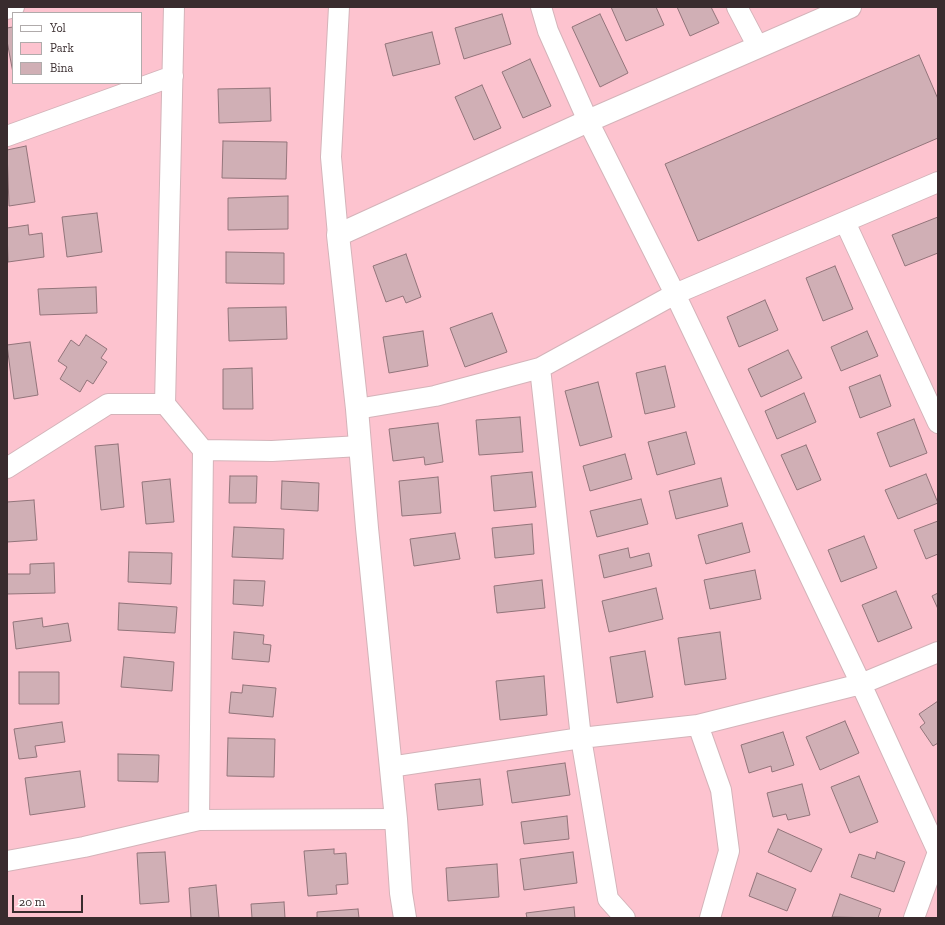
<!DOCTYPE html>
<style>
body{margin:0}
#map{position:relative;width:945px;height:925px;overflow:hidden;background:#fce7eb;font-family:"Zilla Slab",serif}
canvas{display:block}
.frame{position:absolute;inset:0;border:8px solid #392c2e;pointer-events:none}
.legend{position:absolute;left:12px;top:12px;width:130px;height:72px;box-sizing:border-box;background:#fff;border:1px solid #b0abab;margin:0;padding:5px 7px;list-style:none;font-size:12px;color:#392c2e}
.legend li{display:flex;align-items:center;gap:8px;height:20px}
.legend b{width:20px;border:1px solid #b0abab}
.scale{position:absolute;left:12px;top:895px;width:71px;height:18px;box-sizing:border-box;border:2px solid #392c2e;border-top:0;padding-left:5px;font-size:12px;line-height:14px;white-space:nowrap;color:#392c2e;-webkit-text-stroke:3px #fff;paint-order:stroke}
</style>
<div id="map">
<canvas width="945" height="925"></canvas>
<div class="frame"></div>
<ul class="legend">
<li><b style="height:5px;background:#fff"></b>Yol</li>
<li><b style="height:11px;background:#fdc3cf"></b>Park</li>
<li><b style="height:11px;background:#d0afb5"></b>Bina</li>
</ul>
<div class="scale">20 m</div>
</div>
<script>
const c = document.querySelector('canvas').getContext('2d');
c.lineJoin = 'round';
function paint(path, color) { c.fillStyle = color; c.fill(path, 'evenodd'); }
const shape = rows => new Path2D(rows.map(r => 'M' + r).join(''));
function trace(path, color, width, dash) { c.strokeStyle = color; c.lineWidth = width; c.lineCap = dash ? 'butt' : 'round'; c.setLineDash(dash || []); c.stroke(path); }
paint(shape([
 [7,7,938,7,938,918,7,918],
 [13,13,141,13,141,83,13,83]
]), '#fdc3cf');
const building = shape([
 [611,7,656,7,664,25,626,41,611,7],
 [677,7,711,7,719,23,690,36,677,7],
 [502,14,511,44,464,59,455,28,502,14],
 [600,14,628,73,600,87,572,27,600,14],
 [13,27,13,73,7,41,7,28,13,27],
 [432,32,440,64,393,76,385,44,432,32],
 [919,55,938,99,938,138,698,241,665,164,919,55],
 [530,59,551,106,523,118,502,72,530,59],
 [482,85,501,128,474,140,455,97,482,85],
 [270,88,271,121,219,123,218,89,270,88],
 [223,141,287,142,286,179,222,178,223,141],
 [26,146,35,202,9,206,7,150,26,146],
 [288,196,288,229,228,230,228,198,288,196],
 [97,213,102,252,67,257,62,217,97,213],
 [938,217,938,253,905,266,892,235,938,217],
 [28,225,29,235,42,233,44,257,8,262,7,228,28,225],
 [226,252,284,253,284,284,226,283,226,252],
 [406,254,421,297,406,303,403,296,386,302,373,266,406,254],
 [835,266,853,309,823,321,806,278,835,266],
 [96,287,97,313,40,315,38,289,96,287],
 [765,300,778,330,739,347,727,317,765,300],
 [286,307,287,339,229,341,228,308,286,307],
 [492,313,507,352,465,367,450,328,492,313],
 [423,331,428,366,389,373,383,337,423,331],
 [867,331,878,356,841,371,831,347,867,331],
 [86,335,107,349,101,358,107,362,93,384,87,380,80,392,60,379,67,367,58,361,71,340,79,346,86,335],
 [30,342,38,395,14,399,7,345,30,342],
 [788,350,802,378,761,397,748,369,788,350],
 [665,366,675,407,645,414,636,373,665,366],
 [252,368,253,409,223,409,223,369,252,368],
 [880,375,891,406,860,418,849,387,880,375],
 [598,382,612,437,580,446,565,391,598,382],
 [804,393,816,422,777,439,765,411,804,393],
 [520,417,523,452,479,455,476,420,520,417],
 [914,419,927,453,890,467,877,433,914,419],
 [438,423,443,462,425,465,424,457,393,461,389,429,438,423],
 [686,432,695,464,657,475,648,442,686,432],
 [118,444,124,507,101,510,95,446,118,444],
 [806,445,821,480,797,490,781,455,806,445],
 [625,454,632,479,590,491,583,466,625,454],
 [532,472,536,507,494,511,491,476,532,472],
 [926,474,938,503,898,519,885,490,926,474],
 [230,476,257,476,256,503,229,503,230,476],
 [438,477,441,513,402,516,399,481,438,477],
 [721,478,728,506,676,519,669,491,721,478],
 [170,479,174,522,146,524,142,482,170,479],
 [282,481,319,483,318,511,281,509,282,481],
 [641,499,648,524,597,537,590,511,641,499],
 [34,500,37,540,7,542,7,502,34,500],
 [938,521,938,554,926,559,914,530,938,521],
 [742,523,750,552,706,564,698,535,742,523],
 [532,524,534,554,495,558,492,528,532,524],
 [234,527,284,529,283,559,232,557,234,527],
 [455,533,460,559,414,566,410,539,455,533],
 [864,536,877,568,841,582,828,550,864,536],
 [628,548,630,558,649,553,652,566,604,578,599,555,628,548],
 [129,552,172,553,171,584,128,582,129,552],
 [54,563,55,593,7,594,7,574,30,574,30,564,54,563],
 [755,570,761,599,710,609,704,580,755,570],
 [234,580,265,581,263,606,233,604,234,580],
 [542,580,545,608,497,613,494,586,542,580],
 [656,588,663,619,609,632,602,601,656,588],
 [896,591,912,628,878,642,862,605,896,591],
 [938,593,938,609,932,596,938,593],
 [119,603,177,607,175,633,118,630,119,603],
 [42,618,43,627,68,623,71,641,16,649,13,622,42,618],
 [234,632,264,635,263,644,271,645,269,662,232,659,234,632],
 [720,632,726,679,685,685,678,638,720,632],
 [645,651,653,697,617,703,610,657,645,651],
 [124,657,174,662,172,691,121,687,124,657],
 [19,672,59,672,59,704,19,704,19,672],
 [544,676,547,715,500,720,496,681,544,676],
 [243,685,276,688,273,717,229,713,231,692,242,693,243,685],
 [938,701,938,743,933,746,920,727,925,723,919,714,938,701],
 [845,721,859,753,820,770,806,737,845,721],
 [62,722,65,742,35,746,37,757,19,759,14,729,62,722],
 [783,732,794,765,772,772,771,766,749,773,741,745,783,732],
 [228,738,275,739,274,777,227,776,228,738],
 [118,754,159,755,158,782,118,781,118,754],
 [565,763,570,795,512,803,507,771,565,763],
 [80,771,85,807,30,815,25,778,80,771],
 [859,776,878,822,850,833,831,787,859,776],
 [480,779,483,805,438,810,435,784,480,779],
 [802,784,810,815,788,820,786,814,773,817,767,793,802,784],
 [567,816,569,839,524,844,521,822,567,816],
 [778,829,822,849,811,872,768,852,778,829],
 [334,849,334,854,346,853,348,884,336,885,337,894,308,896,304,851,334,849],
 [165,852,169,902,140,904,137,853,165,852],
 [573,852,577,883,524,890,520,859,573,852],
 [877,852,905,862,894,892,851,877,859,854,875,859,877,852],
 [497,864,499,897,448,901,446,868,497,864],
 [757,873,796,889,787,911,749,896,757,873],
 [216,885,219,918,191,918,189,888,216,885],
 [840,894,881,909,878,918,832,917,840,894],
 [284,902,285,918,252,918,251,904,284,902],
 [574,907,575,918,527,918,526,913,574,907],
 [358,909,359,918,317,918,317,912,358,909]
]);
paint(building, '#d0afb5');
trace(building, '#93757b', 1);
const minor = shape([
 [174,7,165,404,203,450,272,451,360,446],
 [541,7,548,31,588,121,675,294,861,684,938,852,914,918],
 [737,7,758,47],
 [7,9,14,7],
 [7,136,173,76],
 [845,222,938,423],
 [338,235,331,157,339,7],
 [540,368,581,738,608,899,625,918],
 [357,409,435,396,540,368,675,294,938,182],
 [7,468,108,404,165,404],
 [698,725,721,790,729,851,710,918],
 [390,767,581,738,698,725,861,684,938,652],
 [199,820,203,450],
 [7,861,84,847,199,820,396,819]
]);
const tertiary = shape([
 [405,918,401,893,396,819,367,528,357,409,338,235,588,121,850,7]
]);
trace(minor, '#d4b3b9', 22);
trace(tertiary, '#d4b3b9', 24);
trace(minor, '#fff', 20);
trace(tertiary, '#fff', 22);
</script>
